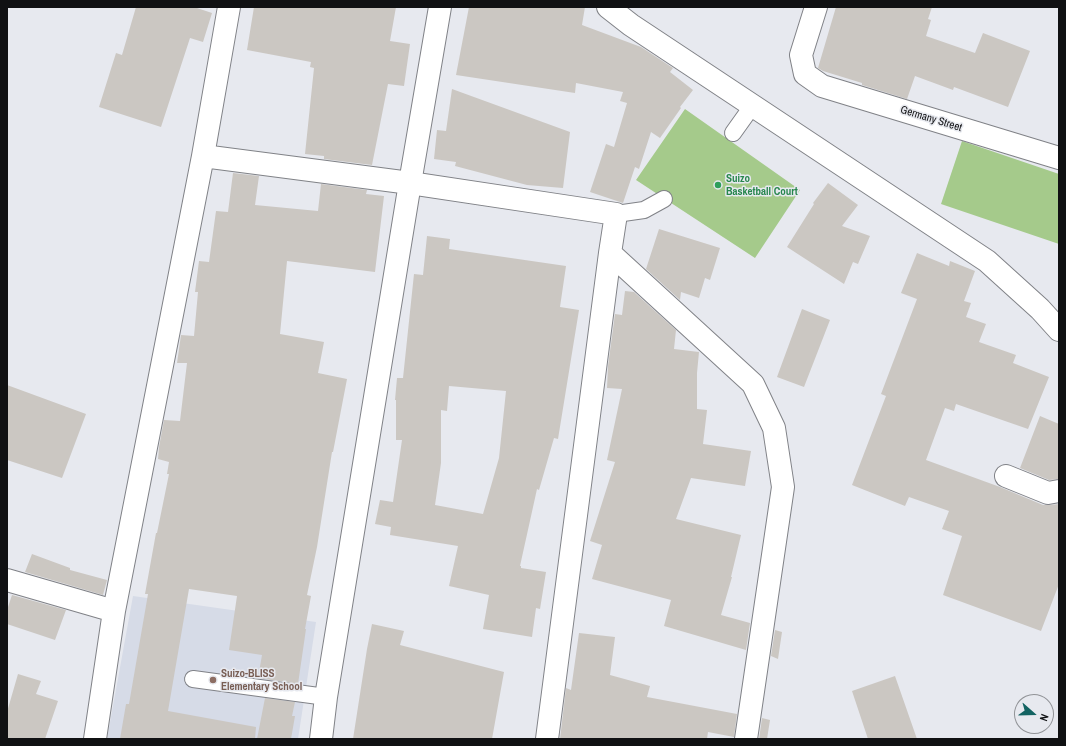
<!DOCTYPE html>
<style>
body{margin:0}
#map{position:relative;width:1066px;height:746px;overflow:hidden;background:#e7e9ef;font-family:"Archivo Narrow",sans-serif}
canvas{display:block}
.frame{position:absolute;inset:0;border:8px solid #101113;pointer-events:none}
.north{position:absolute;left:1014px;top:694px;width:40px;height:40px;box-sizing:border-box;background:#e7e9ef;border:1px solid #919397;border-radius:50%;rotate:110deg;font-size:11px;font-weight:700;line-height:16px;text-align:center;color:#101113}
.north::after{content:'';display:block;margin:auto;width:14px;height:18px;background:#136362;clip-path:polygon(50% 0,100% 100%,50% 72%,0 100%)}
</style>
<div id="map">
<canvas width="1066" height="746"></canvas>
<div class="frame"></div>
<div class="north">N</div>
</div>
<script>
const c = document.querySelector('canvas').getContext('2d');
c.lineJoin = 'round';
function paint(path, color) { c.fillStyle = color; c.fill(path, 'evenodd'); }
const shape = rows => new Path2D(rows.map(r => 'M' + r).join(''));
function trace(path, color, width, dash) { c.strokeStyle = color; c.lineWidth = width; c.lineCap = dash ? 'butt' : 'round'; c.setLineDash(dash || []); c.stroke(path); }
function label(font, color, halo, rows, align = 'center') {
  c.font = font + ' "Archivo Narrow",sans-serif'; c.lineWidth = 3; c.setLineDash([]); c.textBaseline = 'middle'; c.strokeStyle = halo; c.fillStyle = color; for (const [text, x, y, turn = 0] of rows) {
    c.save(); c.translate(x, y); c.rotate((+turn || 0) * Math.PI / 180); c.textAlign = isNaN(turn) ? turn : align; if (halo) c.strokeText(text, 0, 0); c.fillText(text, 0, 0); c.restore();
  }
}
paint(shape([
 [133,596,316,622,298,739,107,739]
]), '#d6dbe7');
paint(shape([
 [685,109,800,190,755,258,636,180],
 [962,141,1059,174,1059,244,941,204]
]), '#a5ca8b');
paint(shape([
 [136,7,194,7,212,13,203,42,190,38,161,127,99,107,116,53,122,55],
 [254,7,396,7,390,41,410,44,404,86,388,84,372,165,324,159,324,156,305,154,314,68,310,67,311,62,247,50],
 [469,7,585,7,582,25,641,47,673,68,670,72,693,90,680,107,681,108,660,138,651,132,639,169,635,167,623,203,590,192,606,144,614,147,627,103,620,101,623,92,576,83,575,93,456,75],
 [836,7,932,7,928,19,931,20,926,36,975,53,983,33,1030,51,1008,107,954,87,953,90,915,76,907,99,862,85,862,83,823,71,818,68],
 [452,89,570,132,563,188,527,185,455,166,456,162,434,159,437,130,446,131],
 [233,173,259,176,255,205,318,211,321,184,367,190,366,194,384,196,375,272,287,261,280,334,324,342,318,373,347,379,333,452,332,452,317,547,307,595,311,596,305,629,306,629,298,684,258,678,262,655,229,650,237,596,189,589,168,711,256,727,255,739,120,739,126,704,129,704,148,594,145,594,156,533,157,533,169,474,167,474,169,462,158,459,159,447,164,420,180,421,187,363,177,363,181,335,194,336,198,292,195,292,199,261,209,262,216,211,228,212],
 [828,183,858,205,842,226,870,236,858,264,853,262,844,284,787,247,814,204,813,203],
 [659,229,720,248,710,280,705,278,699,298,681,292,680,300,646,269],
 [427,236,450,239,449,249,566,266,560,307,579,310,558,439,554,438,539,490,537,489,520,566,521,566,521,568,546,572,540,609,536,608,532,637,483,629,489,595,449,586,458,546,390,535,391,527,375,524,380,500,393,502,402,440,396,440,396,400,395,400,397,378,403,378,414,274,423,275],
 [449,386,506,391,499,458,483,514,435,505,441,463,441,410,447,411],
 [917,253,949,266,950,261,975,271,964,301,971,303,966,317,986,324,979,342,1016,355,1013,363,1049,377,1028,429,956,404,954,411,945,408,926,460,1000,487,1043,505,1050,505,1059,504,1059,584,1041,631,943,595,962,536,942,529,949,511,909,497,905,506,852,485,886,396,881,394,917,299,901,293],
 [625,291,634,292,676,330,674,349,699,352,697,373,697,409,707,410,703,444,751,451,745,486,691,478,676,519,741,535,731,577,732,577,721,615,750,623,746,650,664,626,671,600,592,579,602,545,590,541,615,462,607,460,622,389,607,388,608,366,615,314,622,315],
 [802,309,830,320,804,387,777,377],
 [7,385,86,414,62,478,7,460],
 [1040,416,1059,424,1059,479,1049,480,1020,468],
 [32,554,70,568,70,570,107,580,103,595,25,572],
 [12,595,66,610,55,640,7,624,7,610],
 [372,624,404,631,400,645,504,672,492,739,353,739,367,649],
 [775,630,782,632,778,659,771,656],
 [579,633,615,637,610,675,650,686,647,697,737,714,734,737,708,732,707,739,560,739,566,688,571,690],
 [18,674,41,681,36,694,58,701,45,739,7,739,7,712],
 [895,676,917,739,868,739,852,691],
 [265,698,295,702,292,716,295,716,291,739,257,739],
 [762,718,770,720,767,739,759,739]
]), '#cbc7c2');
const service = shape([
 [733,133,753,105],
 [616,214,644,210,664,199],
 [193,679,326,697]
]);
const minor = shape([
 [608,7,631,25,987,261,1040,309,1059,330],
 [816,7,801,55,805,74,822,86,1059,158],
 [203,156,410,183,616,214,610,253,547,739],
 [610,253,753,384,774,428,783,487,746,739],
 [1006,476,1048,493,1059,491],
 [7,580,114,611],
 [95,739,114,611,203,156,229,7]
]);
const tertiary = shape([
 [321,739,326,697,410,183,440,7]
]);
trace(service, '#808287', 18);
trace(minor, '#808287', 24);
trace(tertiary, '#808287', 24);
trace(service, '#fff', 16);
trace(minor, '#fff', 22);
trace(tertiary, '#fff', 22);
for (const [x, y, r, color] of [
 [718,185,4,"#2e9e5b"],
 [213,680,4,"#8d6e63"]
]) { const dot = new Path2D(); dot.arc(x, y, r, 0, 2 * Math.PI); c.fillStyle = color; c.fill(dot); trace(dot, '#e7e9ef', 1.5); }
label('11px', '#101113', '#e7e9ef', [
 ["Germany Street",931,119,17]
]);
label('bold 11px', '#27864d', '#e7e9ef', [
 ["Suizo",726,179],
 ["Basketball Court",726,192]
], 'left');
label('bold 11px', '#785e54', '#e7e9ef', [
 ["Suizo-BLISS",221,674],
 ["Elementary School",221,687]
], 'left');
</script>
